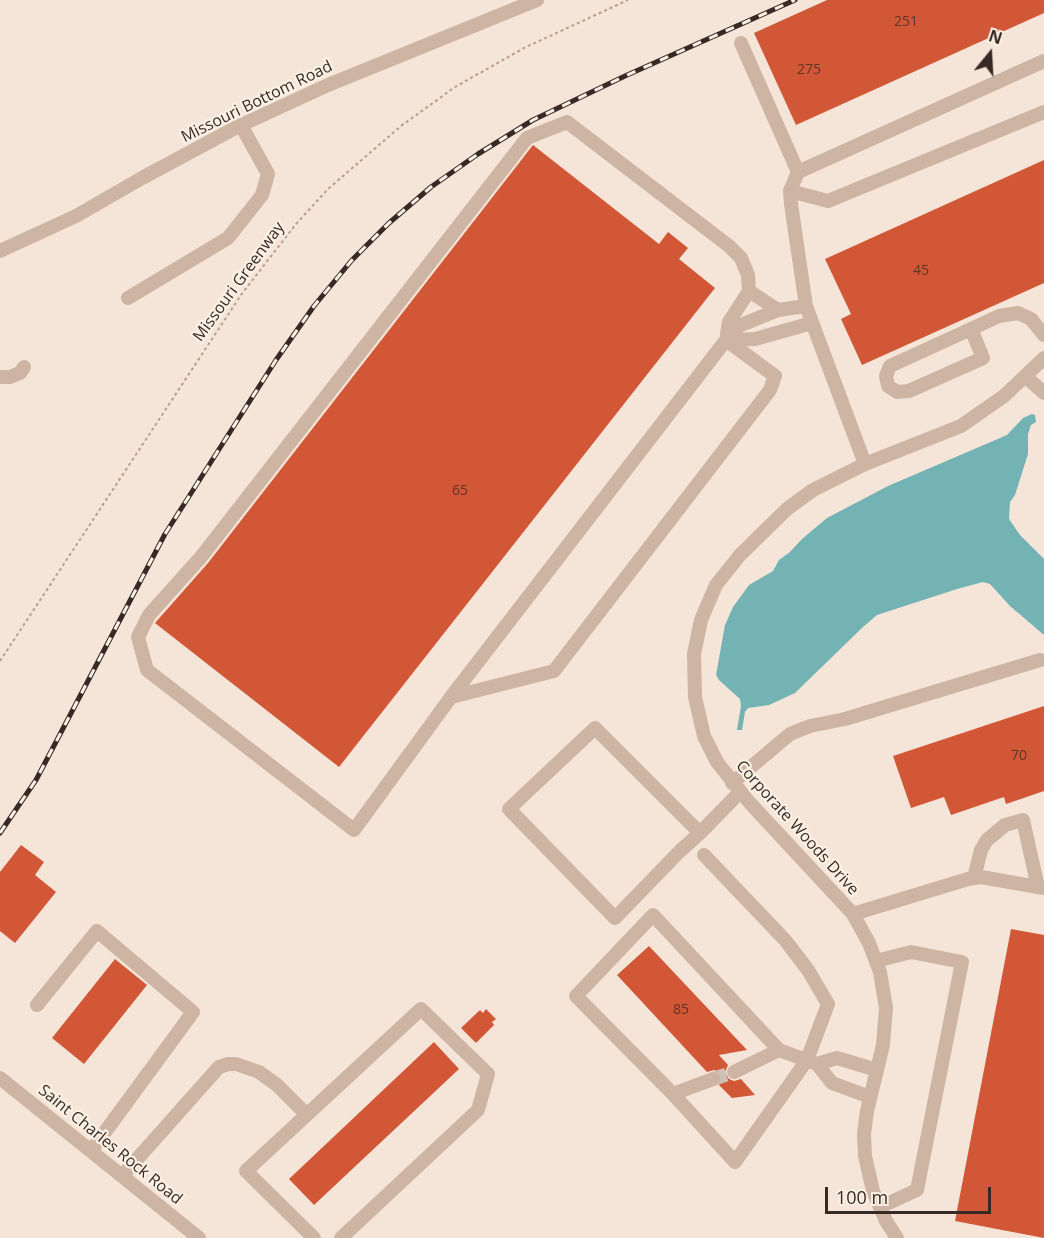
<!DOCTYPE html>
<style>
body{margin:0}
#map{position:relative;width:1044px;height:1238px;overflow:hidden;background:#f4e5d8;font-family:"Open Sans",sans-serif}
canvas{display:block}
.north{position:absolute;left:960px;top:24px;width:60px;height:60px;-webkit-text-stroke:4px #fbf0e4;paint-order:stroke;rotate:18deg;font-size:16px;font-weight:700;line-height:24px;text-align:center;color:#372a26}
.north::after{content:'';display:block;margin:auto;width:21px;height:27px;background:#372a26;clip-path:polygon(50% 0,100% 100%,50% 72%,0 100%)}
.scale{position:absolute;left:825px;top:1187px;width:166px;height:27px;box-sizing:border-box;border:3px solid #372a26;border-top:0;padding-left:8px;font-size:18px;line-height:21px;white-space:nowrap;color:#372a26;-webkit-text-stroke:4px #fbf0e4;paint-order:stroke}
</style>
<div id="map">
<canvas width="1044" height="1238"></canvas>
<div class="north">N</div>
<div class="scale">100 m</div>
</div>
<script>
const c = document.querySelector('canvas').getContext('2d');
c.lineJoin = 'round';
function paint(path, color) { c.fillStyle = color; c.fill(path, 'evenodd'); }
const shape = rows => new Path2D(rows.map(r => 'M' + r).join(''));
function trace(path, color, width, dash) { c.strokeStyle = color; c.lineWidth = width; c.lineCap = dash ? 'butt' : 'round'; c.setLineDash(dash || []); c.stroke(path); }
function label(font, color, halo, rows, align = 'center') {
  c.font = font + ' "Open Sans",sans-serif'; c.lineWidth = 4.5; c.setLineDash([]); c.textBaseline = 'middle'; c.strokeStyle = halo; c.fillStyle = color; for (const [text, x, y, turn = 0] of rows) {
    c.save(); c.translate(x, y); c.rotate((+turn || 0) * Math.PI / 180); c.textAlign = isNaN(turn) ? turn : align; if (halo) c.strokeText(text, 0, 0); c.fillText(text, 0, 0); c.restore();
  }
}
paint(shape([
 [1032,414,1035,415,1036,422,1031,425,1028,434,1028,454,1015,495,1010,502,1009,519,1020,535,1044,559,1044,635,1010,606,990,584,983,582,957,589,877,615,863,627,795,693,769,705,748,708,745,712,742,730,737,730,741,706,740,699,719,680,716,675,725,625,733,607,749,585,773,571,779,560,790,552,802,539,827,518,888,486,1007,435,1023,418]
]), '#74b3b3');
paint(shape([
 [827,0,1044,0,1044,13,796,125,754,33],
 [533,145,659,244,668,232,688,248,679,259,715,288,339,767,155,623,208,563],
 [1044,160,1044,283,862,365,841,319,851,314,825,259],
 [1044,706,1044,791,1006,804,1004,797,951,815,944,797,911,808,893,756],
 [21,845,44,862,35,875,56,892,15,943,0,931,0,872],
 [1011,929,1044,935,1044,1238,955,1221],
 [649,946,747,1050,719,1055,728,1065,725,1072,729,1079,734,1081,741,1079,755,1095,732,1098,719,1085,722,1080,719,1072,714,1070,707,1072,617,975],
 [115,959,147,985,84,1064,52,1038],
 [486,1009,496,1019,492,1022,494,1025,476,1043,461,1028,480,1010,483,1013],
 [434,1042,459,1069,314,1205,289,1179]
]), '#d25737');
trace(shape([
 [713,1079,734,1072]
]), '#cec0b4', 14, [14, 7]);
trace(shape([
 [0,661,241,295,296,224,328,189,401,126,455,87,526,47,628,0]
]), '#b99e8d', 2, [3, 3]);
trace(shape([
 [741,43,798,172,790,191,791,204,806,306,865,464],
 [798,172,1044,61],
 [790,191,828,201,1044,112],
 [0,251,76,216,142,178,237,127,328,85,537,0],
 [128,298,228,238,262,195,268,174,241,125],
 [778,310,749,291,748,275,741,258,729,246,567,122,527,138,201,557,149,615,138,637,147,670,354,830,451,697,736,327,778,310,806,306],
 [971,329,983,358,909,391,897,392,888,386,886,376,890,366,971,329,999,316,1018,313,1031,319,1044,335],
 [727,334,729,322,749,291],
 [726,340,755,339,812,323],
 [1025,376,1044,393],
 [0,377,10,377,20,373,24,367],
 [451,697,554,671,770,390,775,376,726,340],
 [732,783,790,734,810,726,845,719,1040,660],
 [700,833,595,728,509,809,615,918,680,851,700,833,740,792],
 [704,855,785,940,808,970,828,1004,807,1060,735,1162,673,1094,576,996,653,915,779,1050],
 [974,878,981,850,987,840,1005,825,1023,820,1038,887],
 [853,914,968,879,981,877,1044,888],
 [876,961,911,952,962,962,917,1190,880,1207],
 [37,1005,97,931,193,1012,91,1151],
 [817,1064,837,1058,877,1070],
 [734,1072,779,1050,817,1064,832,1083,870,1097],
 [0,1078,199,1238],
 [673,1094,713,1079],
 [122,1176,219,1067,228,1064,236,1064,259,1072,277,1085,306,1114],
 [314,1238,246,1171,421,1009,488,1074,478,1110,341,1238],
 [897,1238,886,1221,873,1191,865,1156,864,1134,867,1111,883,1045,886,1008,880,972,869,943,853,914,749,802,717,762,704,736,695,697,694,654,701,620,716,585,740,555,787,509,813,490,865,464,961,426,1004,396,1044,358]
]), '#cdb4a3', 14);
const rail = shape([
 [0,833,36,780,165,534,276,360,314,306,352,260,389,223,431,187,478,154,533,120,625,76,795,0]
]);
trace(rail, '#372a26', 5);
trace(rail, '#fbf0e4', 3, [9]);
label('14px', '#5e352a', null, [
 ["251",906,22],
 ["275",809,70],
 ["45",921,271],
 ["65",460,491],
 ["70",1019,756],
 ["85",681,1010]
]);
label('16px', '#372a26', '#fbf0e4', [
 ["Missouri Bottom Road",257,102,-26],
 ["Missouri Greenway",239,282,-54],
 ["Corporate Woods Drive",797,828,48],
 ["Saint Charles Rock Road",110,1145,39]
]);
</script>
